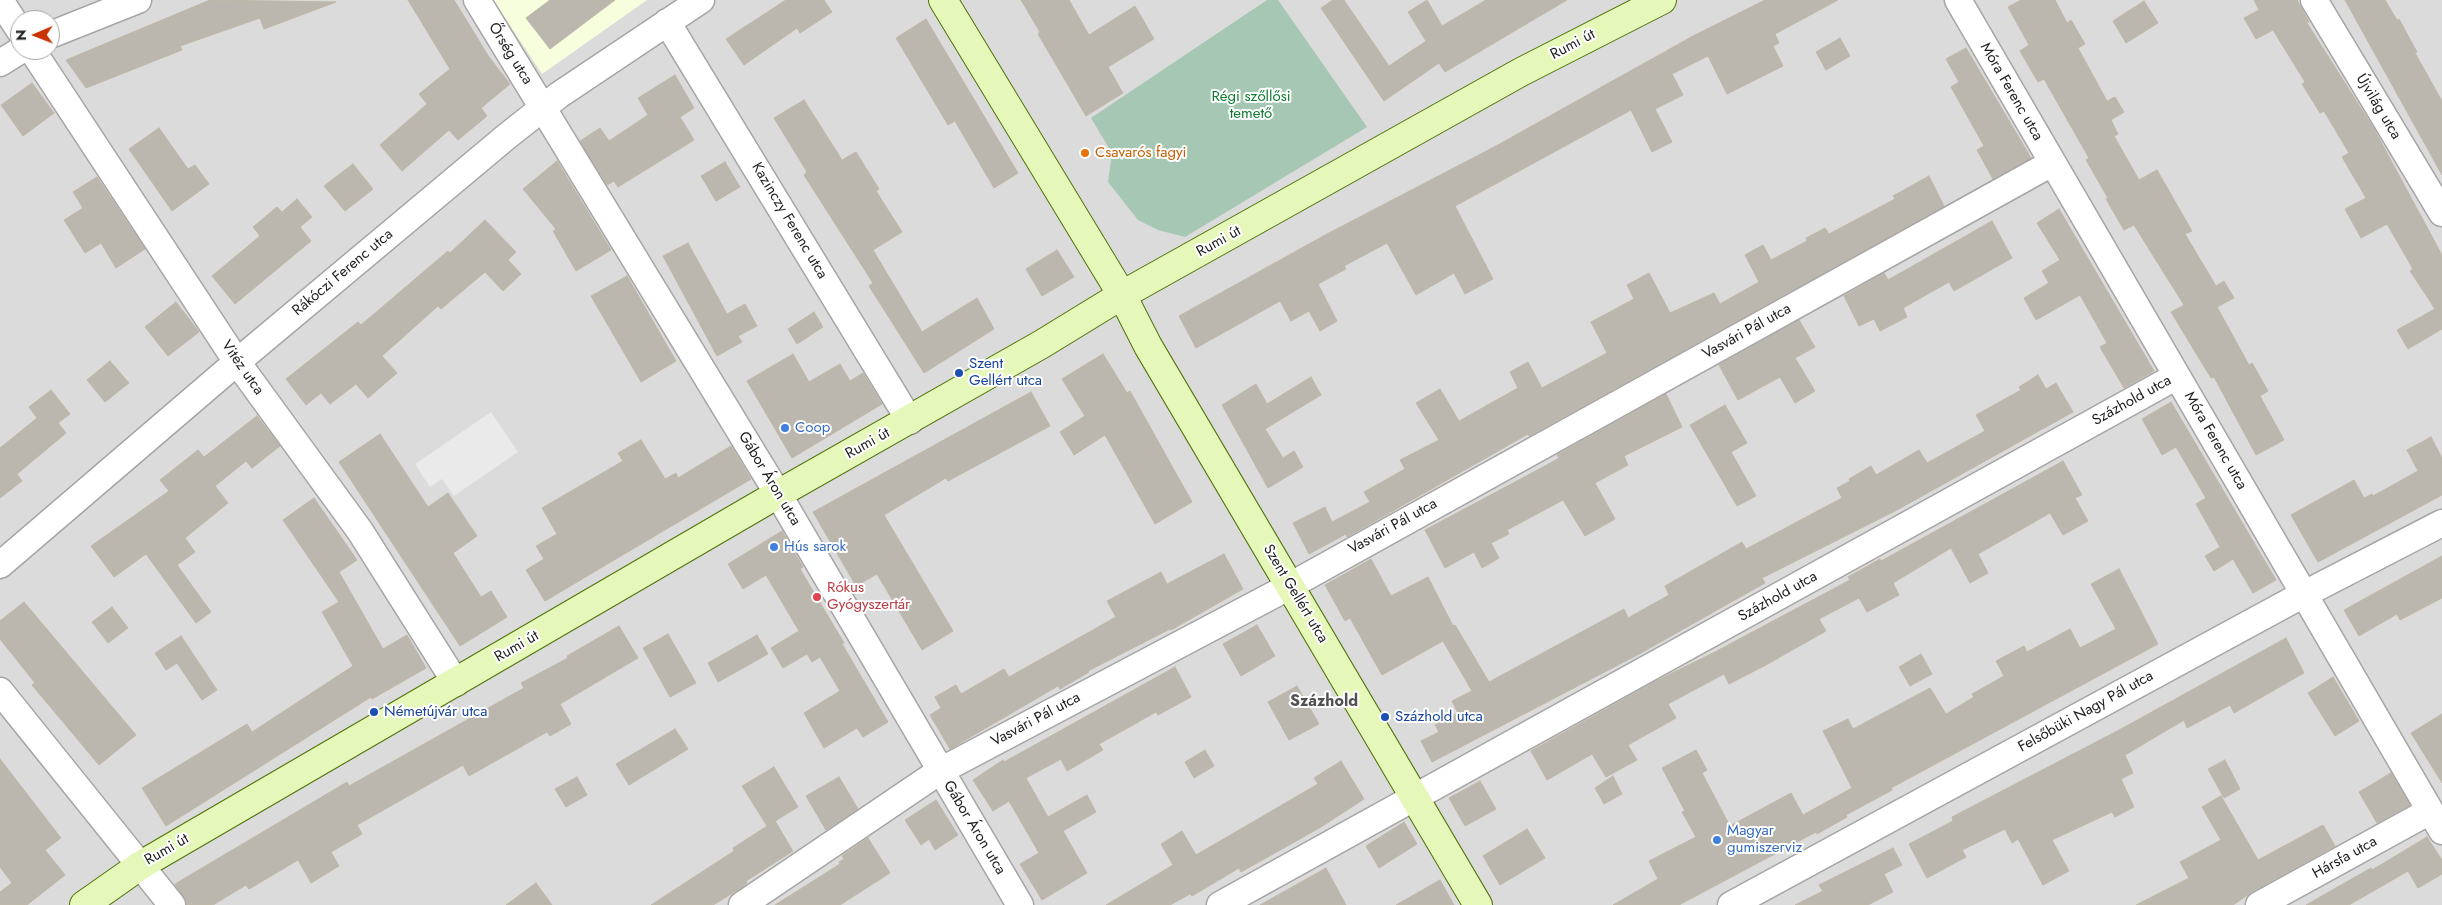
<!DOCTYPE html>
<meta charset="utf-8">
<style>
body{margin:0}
#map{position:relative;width:2442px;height:905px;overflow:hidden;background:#efeee4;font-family:Jost,sans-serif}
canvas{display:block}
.north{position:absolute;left:10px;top:10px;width:50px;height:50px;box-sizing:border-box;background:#fff;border:1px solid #a5a5a5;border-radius:50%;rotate:269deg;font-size:14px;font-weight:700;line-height:20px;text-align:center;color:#1e1e1e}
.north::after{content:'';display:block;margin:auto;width:18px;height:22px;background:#c83204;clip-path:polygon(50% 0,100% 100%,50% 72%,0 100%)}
</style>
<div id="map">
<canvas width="2442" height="905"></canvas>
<div class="north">N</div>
</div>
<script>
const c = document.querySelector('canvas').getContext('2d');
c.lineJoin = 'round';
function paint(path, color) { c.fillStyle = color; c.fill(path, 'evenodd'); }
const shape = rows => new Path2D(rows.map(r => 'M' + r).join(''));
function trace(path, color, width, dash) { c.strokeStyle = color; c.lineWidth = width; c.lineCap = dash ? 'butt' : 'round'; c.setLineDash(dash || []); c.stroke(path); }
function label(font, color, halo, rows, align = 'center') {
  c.font = font + ' Jost,sans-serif'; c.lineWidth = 4; c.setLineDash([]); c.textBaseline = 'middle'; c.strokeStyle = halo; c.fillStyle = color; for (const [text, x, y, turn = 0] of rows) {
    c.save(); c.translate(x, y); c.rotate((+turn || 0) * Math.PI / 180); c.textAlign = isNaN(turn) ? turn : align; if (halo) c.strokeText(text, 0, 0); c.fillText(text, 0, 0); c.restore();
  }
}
paint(shape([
 [0,0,2442,0,2442,905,0,905],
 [20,20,50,20,50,50,20,50]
]), '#dcdbdb');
paint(shape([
 [493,0,647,0,542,74]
]), '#f7fede');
paint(shape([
 [1267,0,1278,0,1367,127,1185,237,1158,230,1138,220,1108,182,1112,153,1091,118]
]), '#a6c7b3');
paint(shape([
 [491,412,518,452,454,496,442,479,430,487,415,464]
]), '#eaeaea');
const building = shape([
 [210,0,336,2,264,29,260,18,180,46,182,50,86,88,66,60,210,0],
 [408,0,454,0,489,57,510,84,481,108,487,116,458,140,449,130,402,171,380,145,427,104,419,94,450,69,408,0],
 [550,0,615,0,550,49,526,18,550,0],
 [786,0,824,0,832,12,800,33,797,28,744,65,726,39,786,0],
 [1021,0,1069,0,1089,35,1135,6,1154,39,1108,67,1123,93,1086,116,1038,34,1040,32,1021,0],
 [1333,0,1344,0,1389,66,1426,41,1408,12,1427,0,1442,26,1486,0,1567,0,1445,72,1439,63,1384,101,1321,8,1333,0],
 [1765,0,1838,0,1775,34,1779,43,1773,46,1783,66,1727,94,1708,56,1672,74,1683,95,1655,109,1672,142,1652,152,1631,110,1455,206,1493,279,1465,294,1454,273,1416,295,1387,243,1344,266,1346,269,1318,284,1337,321,1320,331,1309,311,1291,321,1280,301,1196,348,1179,316,1327,234,1496,146,1693,36,1765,0],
 [2021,0,2055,0,2067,23,2071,20,2085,44,2078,48,2107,101,2115,97,2124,112,2111,120,2118,134,2114,136,2139,180,2157,170,2192,231,2185,234,2216,286,2224,281,2234,298,2217,307,2249,365,2252,363,2268,391,2260,396,2284,440,2256,455,2214,377,2211,378,2171,312,2184,305,2134,225,2124,230,2106,199,2108,198,2086,160,2089,158,2044,79,2038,82,2020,51,2029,45,2008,7,2021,0],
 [2254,0,2297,0,2309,22,2307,23,2374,129,2442,255,2442,329,2408,349,2397,330,2435,309,2410,271,2413,269,2387,224,2361,238,2345,209,2366,198,2342,157,2349,153,2324,111,2320,113,2302,84,2305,82,2273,30,2256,39,2244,18,2259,10,2254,0],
 [2345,0,2385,0,2397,20,2399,19,2417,52,2415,53,2442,101,2442,175,2345,0],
 [2144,1,2158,23,2126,43,2113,21,2144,1],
 [926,19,1018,173,994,188,955,121,948,125,896,38,926,19],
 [1840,38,1850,56,1826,70,1816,52,1840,38],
 [1966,48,2031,158,1993,179,1977,150,1984,146,1951,87,1959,82,1946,59,1966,48],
 [675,75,694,108,680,117,694,140,618,187,614,181,607,185,580,141,600,128,609,141,648,115,638,98,675,75],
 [32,83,54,113,23,136,1,105,32,83],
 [804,100,842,160,856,152,879,189,876,191,902,232,873,250,922,332,977,298,994,329,924,373,869,286,873,283,804,175,807,172,774,118,804,100],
 [159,128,188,169,195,165,209,184,172,211,129,149,159,128],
 [557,161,611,250,576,271,553,231,556,229,523,189,557,161],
 [725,162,740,187,716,201,701,176,725,162],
 [353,164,373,189,345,211,324,186,353,164],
 [1929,176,1944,206,1529,436,1528,434,1347,537,1346,534,1309,554,1293,523,1325,507,1332,522,1370,502,1364,492,1405,469,1400,460,1439,440,1416,403,1440,389,1459,421,1518,388,1510,372,1528,362,1542,388,1607,353,1591,322,1634,299,1627,285,1649,273,1670,313,1714,293,1720,304,1759,282,1745,255,1763,245,1771,260,1807,241,1806,238,1825,228,1829,234,1895,199,1893,196,1929,176],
 [97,177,145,249,116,268,101,243,85,253,64,220,83,208,73,192,97,177],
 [297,199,312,217,300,227,311,241,235,304,212,276,260,236,253,227,277,207,282,212,297,199],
 [2059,209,2154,371,2124,388,2100,347,2107,343,2080,295,2036,320,2024,298,2049,283,2042,271,2060,260,2037,223,2059,209],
 [485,220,516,252,508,260,521,274,503,291,485,272,441,309,438,306,382,356,397,373,368,398,356,384,330,404,321,393,306,405,286,379,358,322,361,325,448,251,450,253,485,220],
 [1992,221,2012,258,1954,291,1949,282,1903,308,1907,317,1880,331,1874,319,1859,326,1844,296,1884,273,1888,280,1992,221],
 [688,243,727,314,745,304,757,326,738,336,742,342,717,356,663,256,688,243],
 [1057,250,1074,277,1042,296,1026,269,1057,250],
 [627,276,676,361,641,382,591,296,627,276],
 [176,302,199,332,168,356,145,327,176,302],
 [814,312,823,327,797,344,788,329,814,312],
 [1799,320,1815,347,1795,358,1815,391,1795,403,1780,377,1738,400,1719,365,1799,320],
 [793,354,809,382,840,364,850,381,863,373,882,404,792,458,747,381,793,354],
 [1103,354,1127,393,1130,391,1192,502,1155,524,1105,435,1074,455,1060,432,1085,416,1062,379,1103,354],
 [110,361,129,383,105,402,87,380,110,361],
 [2038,375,2046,389,2056,383,2073,412,1897,510,1762,578,1765,583,1641,653,1432,762,1421,741,1439,732,1435,725,1458,713,1452,701,1472,691,1443,641,1382,675,1350,618,1345,621,1325,585,1371,559,1391,596,1428,577,1453,626,1455,625,1489,682,1624,609,1628,618,1669,595,1665,586,1742,542,1746,549,1842,498,1837,488,1850,481,1849,479,1871,466,1876,475,1919,450,1927,463,1985,431,1976,415,2021,390,2019,387,2038,375],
 [1311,377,1321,395,1265,429,1283,458,1294,451,1303,467,1268,488,1222,405,1256,384,1267,404,1311,377],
 [51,390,70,414,58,423,66,433,17,474,22,481,0,498,0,448,37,418,29,407,51,390],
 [1031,392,1050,426,948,481,946,478,884,515,953,631,922,650,877,574,856,586,813,512,1031,392],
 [1666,394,1682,427,1624,456,1628,465,1595,483,1615,519,1585,536,1563,500,1507,530,1509,534,1491,543,1499,558,1482,568,1474,552,1445,568,1425,530,1545,466,1559,458,1557,455,1666,394],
 [2171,402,2276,580,2253,593,2233,559,2214,571,2205,556,2220,547,2196,504,2206,498,2176,447,2162,455,2142,419,2171,402],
 [1725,405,1747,443,1731,452,1756,496,1737,506,1690,425,1725,405],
 [257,416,280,446,252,468,246,461,215,486,228,503,185,538,195,552,177,565,211,612,196,623,146,554,114,577,91,546,169,491,160,480,198,450,204,457,257,416],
 [380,434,428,507,448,493,477,536,453,553,481,597,491,591,507,617,460,646,339,462,380,434],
 [2431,437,2442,458,2442,495,2318,562,2291,515,2354,480,2364,498,2372,494,2373,496,2418,471,2407,450,2431,437],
 [641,440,665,479,676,473,678,478,731,446,751,479,545,601,526,570,544,559,536,546,557,534,542,508,623,461,618,453,641,440],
 [2063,461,2082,495,2075,498,2088,521,2063,535,2050,513,1978,554,1988,573,1970,583,1951,548,1893,583,1899,595,1867,612,1859,598,1819,619,1826,631,1764,666,1729,684,1724,674,1668,704,1676,718,1628,745,1637,760,1606,777,1592,754,1547,780,1531,751,1656,681,1713,653,1850,580,1848,577,1880,559,1881,561,2063,461],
 [314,498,357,560,339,572,383,649,407,635,426,668,372,699,371,697,166,826,142,788,247,724,252,732,353,666,322,612,339,602,283,520,314,498],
 [782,531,803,567,800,569,844,643,842,644,888,722,863,737,857,728,824,748,804,713,840,691,820,657,812,662,807,654,783,668,771,648,799,631,766,575,743,589,728,564,782,531],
 [1224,554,1243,589,1171,630,1170,629,1088,671,1089,672,1060,689,1058,686,950,749,930,715,941,708,935,697,956,685,961,694,1004,669,1009,677,1116,617,1107,601,1161,572,1167,584,1224,554],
 [2442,556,2442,598,2400,620,2397,614,2359,636,2344,610,2442,556],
 [2119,569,2158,644,1891,788,1892,790,1846,815,1847,817,1817,834,1816,832,1679,905,1613,905,1658,879,1649,861,1696,837,1682,812,1685,811,1662,768,1696,750,1707,770,1702,773,1730,826,1791,793,1803,815,1852,788,1823,731,1848,719,1853,729,1930,688,1946,714,1974,697,1972,694,2004,676,1996,661,2024,646,2027,652,2070,629,2080,648,2116,629,2091,584,2119,569],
 [24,602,136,735,99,765,32,685,35,683,0,639,0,621,24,602],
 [112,607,128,628,108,643,92,622,112,607],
 [1257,625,1275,656,1241,676,1223,644,1257,625],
 [619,626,638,658,560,704,571,724,550,736,547,732,469,776,463,765,357,825,362,834,331,852,339,866,311,883,298,860,249,889,246,885,213,905,187,905,175,884,347,782,349,786,524,688,521,683,568,658,567,656,619,626],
 [668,634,696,683,670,697,643,648,668,634],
 [757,635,768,654,718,682,708,663,757,635],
 [181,636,217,690,202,700,177,663,166,670,155,653,181,636],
 [2286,638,2304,673,2234,713,2230,705,2187,728,2184,720,2125,755,2133,773,2121,779,2134,807,2115,817,2112,812,2052,840,2069,871,2043,885,2018,839,2012,843,2005,829,1962,850,1966,857,1927,878,1909,844,1953,821,1952,817,2121,729,2286,638],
 [1921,654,1932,674,1910,686,1899,667,1921,654],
 [1175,667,1191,697,1158,715,1156,712,1099,744,1103,750,1067,771,1061,759,1026,778,1048,817,1087,795,1096,812,1063,831,1087,873,1042,900,1020,864,1039,853,1009,801,993,811,973,780,1003,760,1004,762,1175,667],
 [2333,677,2359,721,2335,736,2308,693,2333,677],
 [1297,686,1319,724,1289,740,1268,702,1297,686],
 [2442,714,2442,783,2411,733,2442,714],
 [675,729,688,749,629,785,616,764,675,729],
 [1205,750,1214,766,1194,778,1185,762,1205,750],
 [0,759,61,838,45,850,65,875,27,905,0,905,0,892,12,883,0,867,0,759],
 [2225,760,2240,789,2224,798,2208,769,2225,760],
 [1341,761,1364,799,1321,827,1241,872,1239,868,1192,896,1190,894,1170,905,1106,905,1173,865,1161,844,1182,831,1196,855,1318,784,1314,778,1341,761],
 [774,767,798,807,767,826,742,786,774,767],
 [2391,773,2410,805,2377,823,2359,792,2391,773],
 [1613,776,1622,794,1604,804,1595,788,1613,776],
 [577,777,587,795,566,807,555,789,577,777],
 [839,777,858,809,826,830,806,796,839,777],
 [1480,781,1496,809,1465,826,1449,798,1480,781],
 [2221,796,2258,860,2323,825,2335,846,2252,892,2233,905,2136,905,2189,878,2180,862,2221,840,2202,807,2221,796],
 [936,800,958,835,935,850,929,839,921,845,905,820,936,800],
 [775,821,793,851,746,881,747,883,741,888,713,905,651,905,734,851,733,848,775,821],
 [1404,822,1417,844,1379,868,1366,846,1404,822],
 [1527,829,1545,858,1500,885,1483,856,1527,829],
 [2427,837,2442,860,2442,874,2418,888,2408,871,2349,905,2306,905,2371,868,2372,870,2427,837],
 [868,838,890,873,840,905,775,905,840,864,839,862,844,859,842,856,868,838],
 [1893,848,1902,865,1884,874,1893,892,1868,905,1795,905,1823,891,1819,885,1893,848],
 [1326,868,1346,905,1260,905,1326,868],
 [1440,880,1454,905,1396,905,1440,880],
 [536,883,552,905,506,905,536,883]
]);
paint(building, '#bbb7ae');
trace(building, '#c0b8a7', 1);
const street = shape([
 [0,0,20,31],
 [477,0,778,494,1020,905],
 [1958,0,2442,831],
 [2314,0,2442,213],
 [667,22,910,421],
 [50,35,138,0],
 [32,50,237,362,360,531,456,683],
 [0,63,21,50],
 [0,565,237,362,506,137,559,95,701,0],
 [0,691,172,905],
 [742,905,940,771,1277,593,2052,163],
 [1220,905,2177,376],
 [1731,905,2291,601,2442,523],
 [2259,905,2430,811]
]);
const secondary = shape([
 [943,0,1122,295,1148,346,1478,905],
 [84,905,141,865,778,494,1042,344,1122,295,1521,72,1662,0]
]);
trace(street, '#a5a5a5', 29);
trace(secondary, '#4e7307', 30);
trace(street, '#fff', 26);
trace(secondary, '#e6f8b9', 28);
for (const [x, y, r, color] of [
 [1085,153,5,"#e8710a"],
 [959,373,5,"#1a4fb4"],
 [785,428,5,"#3f7fe0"],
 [774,547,5,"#3f7fe0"],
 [817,597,5,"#e0444e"],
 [374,712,5,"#1a4fb4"],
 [1385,717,5,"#1a4fb4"],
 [1717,840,5,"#3f7fe0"]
]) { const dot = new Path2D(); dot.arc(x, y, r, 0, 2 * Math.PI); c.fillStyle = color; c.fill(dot); trace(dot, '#fff', 2); }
label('15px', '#1e1e1e', '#fff', [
 ["Rumi út",1573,45,-28],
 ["Őrség utca",510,54,58],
 ["Móra Ferenc utca",2011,92,60],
 ["Újvilág utca",2378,107,59],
 ["Kazinczy Ferenc utca",789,221,59],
 ["Rumi út",1219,242,-29],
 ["Rákóczi Ferenc utca",343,273,-40],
 ["Vasvári Pál utca",1747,332,-29],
 ["Vitéz utca",242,368,55],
 ["Százhold utca",2132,401,-29],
 ["Móra Ferenc utca",2215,441,60],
 ["Rumi út",868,444,-29],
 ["Gábor Áron utca",769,479,59],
 ["Vasvári Pál utca",1393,527,-29],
 ["Szent Gellért utca",1295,594,59],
 ["Százhold utca",1778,597,-29],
 ["Rumi út",517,647,-30],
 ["Felsőbüki Nagy Pál utca",2086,712,-29],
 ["Vasvári Pál utca",1036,720,-28],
 ["Gábor Áron utca",974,828,59],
 ["Rumi út",167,850,-30],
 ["Hársfa utca",2345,858,-29]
]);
label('15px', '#0d7a30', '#fff', [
 ["Régi szőllősi",1251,97],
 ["temető",1251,114]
]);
label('15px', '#c56008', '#fff', [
 ["Csavarós fagyi",1095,153]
], 'left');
label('15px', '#164399', '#fff', [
 ["Szent",969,364],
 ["Gellért utca",969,381],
 ["Németújvár utca",384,712],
 ["Százhold utca",1395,717]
], 'left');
label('15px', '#366cbe', '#fff', [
 ["Coop",795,428],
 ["Hús sarok",784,547],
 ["Magyar",1727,831],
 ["gumiszerviz",1727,848]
], 'left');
label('15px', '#be3a42', '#fff', [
 ["Rókus",827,588],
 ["Gyógyszertár",827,605]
], 'left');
label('bold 16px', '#515151', '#fff', [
 ["Százhold",1324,702]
]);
</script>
